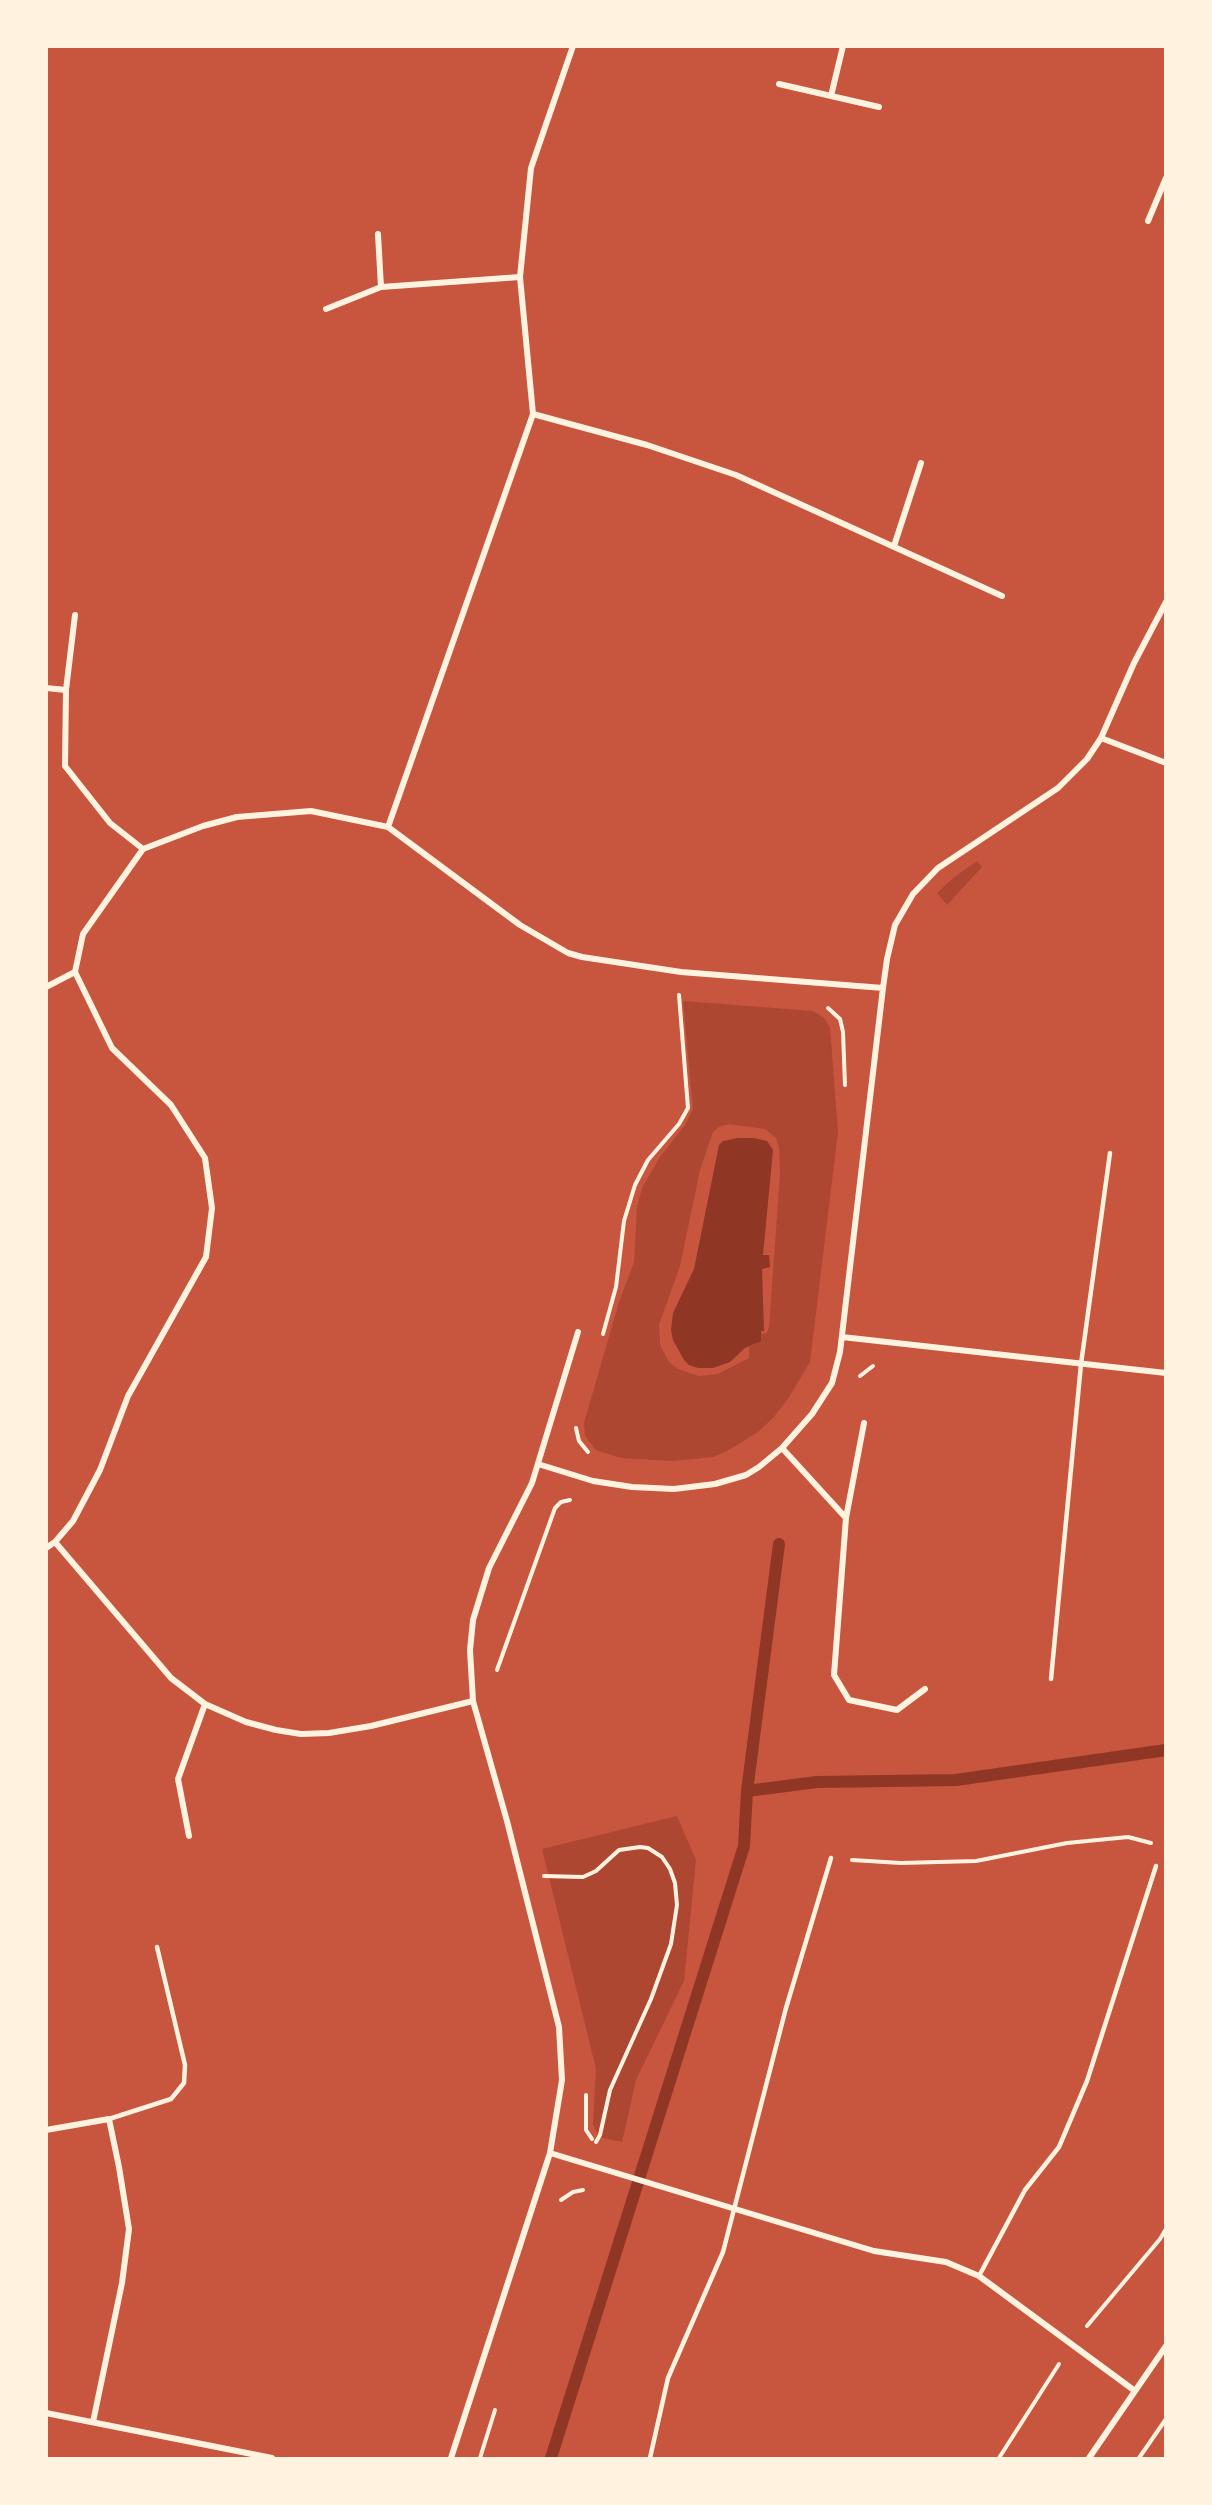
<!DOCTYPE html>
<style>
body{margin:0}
#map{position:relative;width:1212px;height:2505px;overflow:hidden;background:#c8553d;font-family:"DejaVu Sans",sans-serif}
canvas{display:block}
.frame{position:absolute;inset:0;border:48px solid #fff3e0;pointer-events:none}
</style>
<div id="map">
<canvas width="1212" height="2505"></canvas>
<div class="frame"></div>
</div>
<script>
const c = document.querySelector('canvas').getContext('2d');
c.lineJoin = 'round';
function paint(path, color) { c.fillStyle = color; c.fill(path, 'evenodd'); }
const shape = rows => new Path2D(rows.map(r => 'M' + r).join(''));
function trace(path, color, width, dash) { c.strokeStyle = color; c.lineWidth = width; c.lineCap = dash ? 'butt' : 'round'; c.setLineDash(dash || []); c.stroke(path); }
paint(shape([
 [977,861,982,867,947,905,937,893,953,878],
 [683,1001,813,1011,824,1018,830,1027,838,1132,810,1362,788,1399,773,1418,758,1432,727,1451,713,1457,671,1461,621,1458,596,1450,585,1436,584,1423,619,1302,634,1262,637,1207,642,1188,660,1157,685,1125,693,1109],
 [729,1124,765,1129,776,1138,779,1147,780,1174,769,1327,767,1333,761,1334,760,1341,749,1347,749,1358,718,1374,699,1376,678,1369,669,1362,660,1345,659,1325,680,1266,700,1170,713,1132,719,1127],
 [677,1816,696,1860,684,1981,636,2080,622,2142,599,2137,593,2124,596,2069,542,1849]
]), '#ae4732');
paint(shape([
 [738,1138,754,1138,767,1141,773,1150,763,1255,769,1255,770,1267,762,1269,764,1331,761,1331,761,1341,745,1348,730,1362,713,1368,698,1368,689,1365,684,1360,673,1340,671,1330,673,1313,694,1269,719,1145,723,1141]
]), '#8f3625');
trace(shape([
 [747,1791,817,1782,956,1780,1166,1750],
 [551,2458,744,1846,747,1791,779,1544]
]), '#8f3625', 12);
trace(shape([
 [828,1008,840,1019,843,1032,845,1085],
 [603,1334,616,1287,624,1221,635,1185,648,1160,679,1124,688,1108,679,995],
 [860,1376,873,1366],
 [576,1428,579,1441,588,1452],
 [497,1670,555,1508,561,1502,570,1500],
 [852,1860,901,1863,976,1861,1067,1843,1128,1837,1151,1843],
 [544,1876,583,1877,596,1871,619,1850,640,1847,648,1848,662,1857,670,1869,675,1883,677,1905,671,1944,651,1999,610,2090,600,2135,596,2142],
 [586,2095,586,2130,592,2139],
 [561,2200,573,2192,583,2190],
 [1087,2326,1160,2239,1166,2229],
 [480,2458,495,2410],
 [999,2458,1059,2364],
 [1139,2458,1166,2419]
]), '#fff3e0', 4);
trace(shape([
 [1051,1679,1081,1364,1110,1153],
 [109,2119,171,2099,184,2083,185,2065,157,1947],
 [979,2276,1025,2190,1059,2147,1087,2081,1156,1866],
 [650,2458,668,2378,723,2252,786,2008,831,1858]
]), '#fff3e0', 4.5);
trace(shape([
 [779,84,879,107],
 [831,96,843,46],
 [1148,221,1166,178],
 [378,234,381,287],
 [326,309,381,287,520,277],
 [533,414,647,445,736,475,1002,596],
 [894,546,921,463],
 [75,615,66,690,65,766,110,823,143,849],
 [46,688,66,690],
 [1101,738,1166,763],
 [388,827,533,414,520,277,531,168,573,46],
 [46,987,75,972],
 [842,1337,1166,1373],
 [864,1423,846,1518,834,1675,849,1700,897,1710,925,1689],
 [782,1448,846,1518],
 [538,1464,593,1481,632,1487,674,1489,715,1484,746,1475,759,1467,782,1448,812,1414,832,1383,840,1352,883,988,887,959,895,925,913,894,938,868,1058,788,1087,759,1101,738,1134,663,1166,602],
 [55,1542,171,1678,205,1704,246,1722,276,1730,301,1734,329,1733,371,1726,473,1701],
 [46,1548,55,1542,73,1521,100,1470,128,1396,206,1257,212,1208,205,1158,171,1105,112,1048,75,972,83,934,143,849,203,826,237,817,311,811,388,827,520,925,568,953,582,957,681,972,883,988],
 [189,1836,178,1779,205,1704],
 [46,2130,109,2119,119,2167,129,2229,122,2283,93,2422],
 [550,2153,874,2251,946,2262,979,2276,1135,2391],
 [46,2413,272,2458],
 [451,2458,550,2153,562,2080,559,2027,507,1821,473,1701,470,1650,473,1620,489,1568,532,1483,578,1332],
 [1089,2458,1166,2346]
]), '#fff3e0', 6);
</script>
